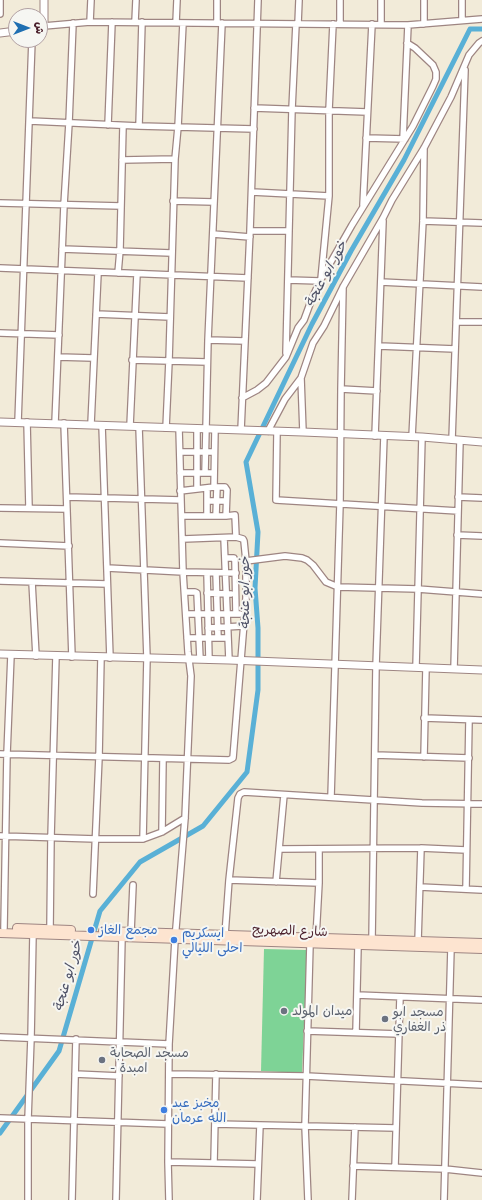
<!DOCTYPE html>
<meta charset="utf-8">
<style>
body{margin:0}
#map{position:relative;width:482px;height:1200px;overflow:hidden;background:#f2ebd9;font-family:"Comic Neue","Playpen Sans Arabic",sans-serif}
canvas{display:block}
.north{position:absolute;left:8px;top:8px;width:40px;height:40px;box-sizing:border-box;background:#f6f6f2;border:1px solid #b1a0a2;border-radius:50%;rotate:90deg;font-size:11px;font-weight:700;line-height:16px;text-align:center;color:#4a1f2b}
.north::after{content:'';display:block;margin:auto;width:14px;height:18px;background:#1f6fb2;clip-path:polygon(50% 0,100% 100%,50% 72%,0 100%)}
</style>
<div id="map">
<canvas width="482" height="1200"></canvas>
<div class="north">ش</div>
</div>
<script>
const c = document.querySelector('canvas').getContext('2d');
c.lineJoin = 'round';
function paint(path, color) { c.fillStyle = color; c.fill(path, 'evenodd'); }
const shape = rows => new Path2D(rows.map(r => 'M' + r).join(''));
function trace(path, color, width, dash) { c.strokeStyle = color; c.lineWidth = width; c.lineCap = dash ? 'butt' : 'round'; c.setLineDash(dash || []); c.stroke(path); }
function label(font, color, halo, rows, align = 'center') {
  c.font = font + ' "Comic Neue","Playpen Sans Arabic",sans-serif'; c.lineWidth = 4; c.setLineDash([]); c.textBaseline = 'middle'; c.strokeStyle = halo; c.fillStyle = color; for (const [text, x, y, turn = 0] of rows) {
    c.save(); c.translate(x, y); c.rotate((+turn || 0) * Math.PI / 180); c.textAlign = isNaN(turn) ? turn : align; if (halo) c.strokeText(text, 0, 0); c.fillText(text, 0, 0); c.restore();
  }
}
paint(shape([
 [264,949,307,950,302,1073,261,1071]
]), '#7ed396');
trace(shape([
 [0,1133,59,1051,100,911,140,862,203,826,247,772,258,690,258,628,255,588,258,532,246,462,312,324,351,251,404,160,470,29,482,29]
]), '#59b0d6', 5);
const minor = shape([
 [0,14,0,0],
 [462,20,462,0],
 [90,22,91,0],
 [135,22,136,0],
 [176,23,177,0],
 [217,23,217,0],
 [298,24,299,0],
 [340,24,340,0],
 [381,24,381,0],
 [424,24,424,0],
 [44,26,90,22,408,25,482,19],
 [254,108,367,112],
 [30,121,139,126,254,129],
 [108,125,112,22],
 [139,126,142,22],
 [366,138,405,139],
 [403,139,408,25],
 [122,160,175,159],
 [252,192,329,196],
 [173,201,214,202],
 [0,203,121,206],
 [363,205,372,24],
 [423,221,482,223],
 [250,231,289,231],
 [213,234,250,237],
 [62,249,171,253],
 [0,268,248,278],
 [118,273,120,250,123,126],
 [321,279,329,196,329,110,333,24],
 [288,280,320,281],
 [381,282,482,287],
 [96,314,170,317],
 [456,322,482,322],
 [0,333,59,335],
 [208,340,245,341],
 [379,346,455,349],
 [286,353,292,109,296,24],
 [58,357,93,358],
 [132,360,207,362],
 [301,378,303,432],
 [341,389,377,391],
 [242,398,257,390,266,383,286,357,298,328,304,320,311,301,320,281,352,225,413,126,433,86,436,79,436,72,433,65,415,48,407,43],
 [18,422,32,40],
 [27,422,29,508],
 [55,423,64,205,69,123,73,23],
 [64,423,72,657],
 [91,424,98,273],
 [102,425,110,658],
 [130,426,137,274],
 [139,427,147,658,143,839],
 [166,428,169,361,175,159,178,127,183,23],
 [241,430,250,231,258,0],
 [268,431,285,399,301,378,313,343,324,326,343,287,383,218,392,200,424,148,451,97,469,55,479,43,482,41],
 [277,432,276,500,458,511],
 [375,436,383,221],
 [412,437,423,221,424,148],
 [452,440,465,70],
 [180,452,214,452],
 [180,473,214,473],
 [205,473,208,340,222,23],
 [214,487,215,429],
 [197,489,197,429],
 [180,491,214,487,225,487,227,490,226,516],
 [67,497,181,500],
 [458,497,482,498],
 [207,501,226,501],
 [0,508,67,509],
 [182,516,226,516,235,515,236,537],
 [207,516,207,488],
 [216,516,217,487],
 [457,535,482,536],
 [224,538,229,660],
 [0,543,69,546],
 [225,558,234,558,235,561,236,614],
 [246,561,285,556,302,558,307,560,313,565,326,582,338,587,418,589,482,594],
 [107,568,183,572,236,573],
 [207,573,209,660],
 [216,573,218,638],
 [0,581,107,584],
 [32,582,36,656],
 [185,592,195,592,197,593,200,659],
 [207,593,231,594],
 [186,614,240,614],
 [208,628,243,626],
 [187,638,228,638],
 [416,667,422,437],
 [454,669,460,440],
 [424,718,482,720],
 [0,754,229,760,233,758,246,598,246,561,244,541,243,539,236,537,183,539],
 [375,755,469,758],
 [424,757,426,668],
 [331,797,340,504,341,389,343,287],
 [162,832,163,759],
 [0,836,96,839,143,839,162,832,185,818],
 [279,849,421,848,466,850],
 [229,880,319,883,319,849],
 [276,882,284,795],
 [420,887,482,890],
 [466,889,469,720],
 [93,894,99,757,101,657],
 [4,928,7,754,11,655],
 [50,929,51,837,56,656],
 [131,932,133,885],
 [225,935,229,880,238,798,240,794,244,792,422,803,482,804],
 [316,938,319,883],
 [372,940,376,666,384,436],
 [418,941,421,848],
 [357,995,482,1000],
 [307,1031,399,1034],
 [356,1032,358,946],
 [0,1037,169,1044],
 [75,1074,119,1076],
 [169,1074,306,1076,482,1085],
 [0,1118,168,1124],
 [215,1124,396,1128],
 [168,1162,258,1164],
 [214,1162,216,1074],
 [353,1166,445,1169,482,1173],
 [395,1167,400,997],
 [28,1200,28,1119,31,1038,33,934],
 [72,1200,76,1039],
 [116,1200,122,937],
 [169,1200,168,1162,169,1044,175,940,185,818,191,676,188,652,183,572,179,428],
 [257,1200,260,1125],
 [308,1200,305,1126,310,944],
 [352,1200,355,1127],
 [444,1200,451,948]
]);
const tertiary = shape([
 [40,27,44,26,44,0],
 [0,33,16,31],
 [0,422,303,432,422,437,482,442],
 [0,654,229,660,482,670]
]);
const secondary = shape([
 [17,928,71,930],
 [103,931,482,943],
 [0,933,482,949]
]);
trace(minor, '#9e8582', 8);
trace(tertiary, '#9e8582', 9);
trace(secondary, '#9e8582', 10);
trace(minor, '#fff', 5.5);
trace(tertiary, '#fff', 7);
trace(secondary, '#fde4d0', 8);
for (const [x, y, r, color] of [
 [91,930,4,"#3f7fe0"],
 [174,940,4,"#3f7fe0"],
 [284,1011,4,"#6b7280"],
 [385,1019,4,"#6b7280"],
 [102,1060,4,"#6b7280"],
 [164,1110,4,"#3f7fe0"]
]) { const dot = new Path2D(); dot.arc(x, y, r, 0, 2 * Math.PI); c.fillStyle = color; c.fill(dot); trace(dot, '#f6f6f2', 1.5); }
label('13px', '#366cbe', '#f6f6f2', [
 ["مجمع الغاز",99,930],
 ["ايسكريم",182,933],
 ["احلى الليالي",182,948],
 ["مخبز عبد",172,1103],
 ["الله عرمان",172,1118]
], 'left');
label('13px', '#4a1f2b', '#f6f6f2', [
 ["شارع الصهريج",290,931,2]
]);
label('13px', '#5b616d', '#f6f6f2', [
 ["ميدان المولد",292,1011],
 ["مسجد ابو",393,1012],
 ["ذر الغفاري",393,1027],
 ["مسجد الصحابة",110,1053],
 ["- امبدة",110,1068]
], 'left');
label('italic 14px', '#4f5267', '#f6f6f2', [
 ["خور ابو عنجة",326,274,-61],
 ["خور ابو عنجة",245,593,-90],
 ["خور ابو عنجة",68,976,-74]
]);
</script>
